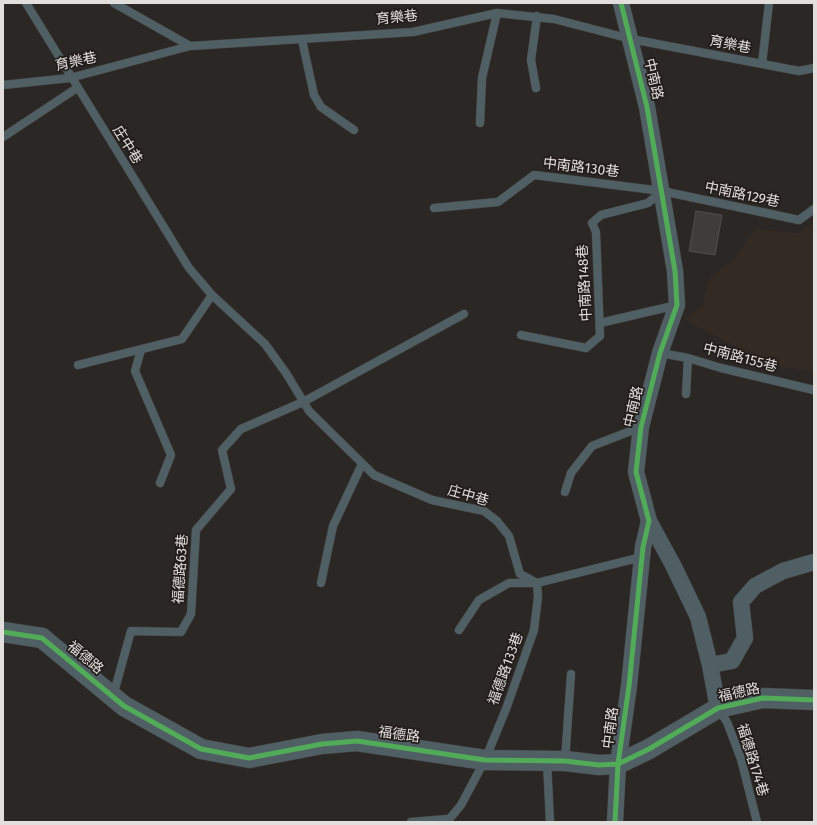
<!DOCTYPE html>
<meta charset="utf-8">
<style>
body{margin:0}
#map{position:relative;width:817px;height:825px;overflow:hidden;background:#2a2725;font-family:"Fira Sans",sans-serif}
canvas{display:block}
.frame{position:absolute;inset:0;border:4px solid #e2dedc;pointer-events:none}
</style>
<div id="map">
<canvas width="817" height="825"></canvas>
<div class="frame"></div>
</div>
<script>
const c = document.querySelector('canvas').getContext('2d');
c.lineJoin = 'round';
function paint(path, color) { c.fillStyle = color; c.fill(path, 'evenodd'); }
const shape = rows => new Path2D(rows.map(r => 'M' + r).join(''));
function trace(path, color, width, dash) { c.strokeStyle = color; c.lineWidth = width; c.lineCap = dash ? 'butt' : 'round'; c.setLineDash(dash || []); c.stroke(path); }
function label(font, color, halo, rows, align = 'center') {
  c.font = font + ' "Fira Sans","Noto Sans TC",sans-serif'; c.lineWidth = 3.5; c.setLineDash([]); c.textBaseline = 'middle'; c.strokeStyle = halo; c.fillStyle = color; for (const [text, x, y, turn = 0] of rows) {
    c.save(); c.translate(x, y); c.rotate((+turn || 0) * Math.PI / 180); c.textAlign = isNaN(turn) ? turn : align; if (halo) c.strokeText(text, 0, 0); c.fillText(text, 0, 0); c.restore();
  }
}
paint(shape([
 [814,222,814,372,769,364,683,319,702,307,709,279,734,259,755,229,799,233]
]), '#342a24');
const building = shape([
 [696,211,722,215,715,255,689,251,696,211]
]);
paint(building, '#403c3a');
trace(building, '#504e4c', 1);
const service = shape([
 [26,3,189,268,212,295,265,344,286,373,309,411,374,475,432,500,484,511,497,521,509,536,520,574,537,583,538,597,534,630,506,709,485,760,461,805,447,822],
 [114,3,190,46],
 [302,40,314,95,321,107,354,130],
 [762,64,769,3],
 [3,85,70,78,190,46,413,32,497,13,554,19,631,39,799,71,814,68],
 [536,88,531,60,537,16],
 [480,123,482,78,497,13],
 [3,137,77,88],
 [434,208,498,202,534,175,662,191,799,220,814,209],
 [600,323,677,305],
 [521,335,586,348,600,336,596,232,592,223,601,215,648,203,662,191],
 [141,350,135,371,171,455,160,483],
 [660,353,688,358,721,368,814,390],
 [78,365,182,339,212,295],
 [686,394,688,358],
 [565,492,571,473,592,446,641,427],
 [321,583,333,526,362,464],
 [459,630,479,600,509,583,537,583,642,557],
 [113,696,131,631,181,632,191,614,196,530,231,489,222,450,241,429,303,402,464,314],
 [718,708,727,722,741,759,757,822],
 [565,761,571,674],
 [547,762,550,822],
 [411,822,447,819]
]);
const minor = shape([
 [649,521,673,565,698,617,710,665,718,708],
 [710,665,732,661,745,638,741,602,755,586,783,571,814,562],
 [615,822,618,764,629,686,643,547,649,521,636,472,641,427,660,353,677,305,675,271,647,107,621,3]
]);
const tertiary = shape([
 [3,632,42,638,124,706,201,749,249,758,322,744,357,741,485,760,565,761,599,765,618,764,649,749,718,708,763,698,814,700]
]);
trace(service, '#474443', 9);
trace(minor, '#474443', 17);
trace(tertiary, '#474443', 21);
trace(service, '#4f5f63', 8);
trace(minor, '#4f5f63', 16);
trace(tertiary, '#4f5f63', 20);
trace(shape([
 [3,632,42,638,124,706,201,749,249,758,322,744,357,741,485,760,565,761,599,765,618,764,649,749,718,708,763,698,814,700],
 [615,822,618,764,629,686,643,547,649,521,636,472,641,427,660,353,677,305,675,271,647,107,621,3]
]), '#51ab58', 5);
label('14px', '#e2dedc', '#231d1a', [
 ["育樂巷",397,18,-6],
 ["育樂巷",730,45,11],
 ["育樂巷",76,62,-12],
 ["中南路",653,79,77],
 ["庄中巷",127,145,58],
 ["中南路130巷",581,168,7],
 ["中南路129巷",742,195,12],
 ["中南路148巷",585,283,-93],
 ["中南路155巷",740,358,15],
 ["中南路",634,407,-77],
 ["庄中巷",468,496,16],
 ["福德路63巷",181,569,-86],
 ["福德路",85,658,40],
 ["福德路133巷",506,669,-70],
 ["福德路",739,693,-12],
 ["中南路",611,728,-82],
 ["福德路",399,735,8],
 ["福德路174巷",752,760,73]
]);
</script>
